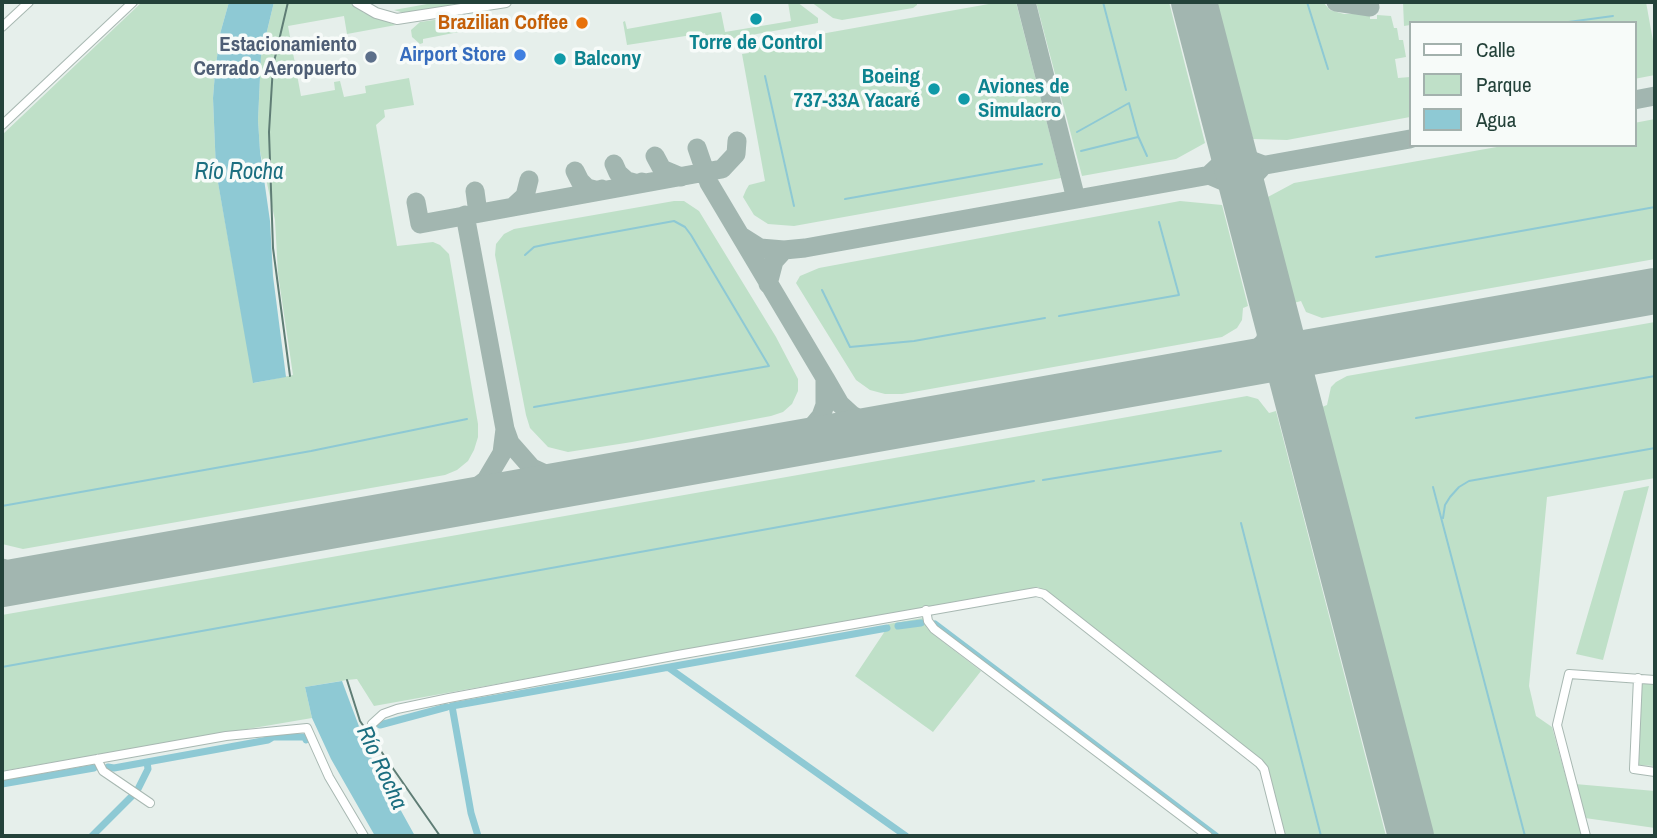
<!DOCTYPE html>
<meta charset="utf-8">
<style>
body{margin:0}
#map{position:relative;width:1657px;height:838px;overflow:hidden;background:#e6efeb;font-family:"Archivo Narrow",sans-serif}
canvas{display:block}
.frame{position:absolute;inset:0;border:4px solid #24423a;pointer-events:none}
.legend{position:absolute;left:1409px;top:21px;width:228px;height:126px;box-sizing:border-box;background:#f7fbf9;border:2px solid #a3b1ad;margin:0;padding:9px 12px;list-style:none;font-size:21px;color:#24423a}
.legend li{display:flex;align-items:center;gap:14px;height:35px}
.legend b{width:35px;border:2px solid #a3b1ad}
</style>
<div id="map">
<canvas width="1657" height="838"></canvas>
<div class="frame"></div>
<ul class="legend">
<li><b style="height:9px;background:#fff"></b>Calle</li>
<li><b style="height:19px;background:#bfe0c8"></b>Parque</li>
<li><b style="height:19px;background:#8ec9d4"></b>Agua</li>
</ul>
</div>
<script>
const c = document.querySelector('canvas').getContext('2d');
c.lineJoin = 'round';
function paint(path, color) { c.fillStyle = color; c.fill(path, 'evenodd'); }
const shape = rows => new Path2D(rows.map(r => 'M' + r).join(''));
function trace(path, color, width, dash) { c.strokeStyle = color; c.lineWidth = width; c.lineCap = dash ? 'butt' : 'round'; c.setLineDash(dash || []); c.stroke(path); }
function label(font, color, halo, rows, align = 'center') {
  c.font = font + ' "Archivo Narrow",sans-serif'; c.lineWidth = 7; c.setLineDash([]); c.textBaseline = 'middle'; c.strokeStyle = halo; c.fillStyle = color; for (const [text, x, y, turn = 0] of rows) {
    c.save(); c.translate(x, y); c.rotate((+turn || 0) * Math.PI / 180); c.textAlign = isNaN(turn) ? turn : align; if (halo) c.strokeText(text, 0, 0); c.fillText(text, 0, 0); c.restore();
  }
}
paint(shape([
 [142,2,229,2,220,34,215,73,213,98,216,171,254,383,293,375,278,274,275,220,260,151,258,120,261,56,274,2,349,2,364,13,396,25,347,34,344,16,288,26,301,96,335,90,334,82,340,81,344,97,366,93,365,86,409,78,414,105,384,110,385,117,376,125,397,246,433,242,440,245,449,254,478,424,478,437,474,450,468,461,457,470,445,475,23,549,2,544,2,135],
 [438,2,468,2,404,13,394,10],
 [788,2,797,2,818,18,818,23,707,43,705,33,627,45,623,22,625,21,627,29,721,12,725,32,791,21],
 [811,2,917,2,917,5,913,8,842,20,833,18],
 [1000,2,1016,2,1061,178,794,226,768,224,754,215,743,197,746,190,749,185,765,181,742,54,749,53,748,47],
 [1036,2,1169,2,1205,143,1176,159,1082,176],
 [1216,2,1323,2,1330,10,1344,14,1370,14,1370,19,1377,19,1377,15,1391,16,1394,28,1397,28,1399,40,1403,40,1406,57,1395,59,1398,78,1410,77,1410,117,1287,140,1253,139],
 [1403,2,1646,2,1653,41,1655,42,1655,75,1634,79,1634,23,1410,23,1410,25,1404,26],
 [476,14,477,18,488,16,489,26,423,39,423,43,420,44,412,37,411,30,420,22],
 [1655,119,1655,259,1322,318,1306,312,1301,301,1294,303,1266,198,1294,183,1508,145,1634,145,1634,123],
 [674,201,684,201,699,211,776,337,798,379,798,391,792,404,783,412,771,416,632,442,568,452,548,447,530,428,526,415,495,255,496,244,504,234,514,229],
 [1180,201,1222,205,1248,306,1243,308,1242,320,1237,328,1222,337,902,394,885,394,870,390,856,380,796,283,800,276,819,268],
 [1655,322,1655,478,1547,497,1529,686,1536,716,1552,727,1582,836,1433,836,1322,407,1327,405,1331,387,1336,382,1347,376],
 [1247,396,1258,399,1269,413,1276,411,1386,836,1284,836,1267,769,1038,587,374,706,357,679,347,680,305,687,312,718,2,771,2,615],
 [1649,486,1603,660,1576,654,1624,491],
 [923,618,927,628,934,635,981,671,933,732,855,676,887,628,888,624],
 [1641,683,1655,684,1655,766,1638,765],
 [1575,784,1655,791,1655,828,1585,818]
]), '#bfe0c8');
paint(shape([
 [229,2,274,2,261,56,258,120,260,151,270,221,273,276,286,377,253,383,216,171,213,98,215,73,220,34],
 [342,681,369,753,415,836,375,836,331,759,312,718,305,687]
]), '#8ec9d4');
trace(shape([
 [1103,2,1126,90],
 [1307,2,1328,69],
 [1561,23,1613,16],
 [765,76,794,206],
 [1077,132,1129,103,1138,136,1147,156],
 [1081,151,1138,137],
 [845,199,1042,164],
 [525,255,534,247,548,244,674,221,685,227,691,235,769,366,534,407],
 [1376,257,1655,207],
 [822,290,850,347,914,341,1045,318],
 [1059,316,1179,295,1159,222],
 [1416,418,1655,376],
 [1043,480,1221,451],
 [1433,487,1525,836],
 [2,506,311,451,467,419],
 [1443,518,1445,505,1450,497,1459,487,1469,481,1655,448],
 [1241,523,1321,836],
 [2,667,1034,481]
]), '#8ec9d4', 2);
trace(shape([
 [935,624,1216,836],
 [898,626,921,623],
 [669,668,906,836],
 [380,725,447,707],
 [352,731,367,729],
 [108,767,114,768,268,740,273,737,305,737,306,740],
 [2,784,94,768],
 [138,789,148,769,147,762],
 [92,836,133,795],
 [478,836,471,813,452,706,887,628]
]), '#8ec9d4', 7);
trace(shape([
 [1026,2,1076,199],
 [1336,2,1370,7],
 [1634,100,1655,96],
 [697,148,709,183,825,378],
 [655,156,662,169,681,177],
 [614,164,618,173,627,181,638,184,642,182],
 [575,171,580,181,587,188,599,191,602,189],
 [1209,175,1230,184,1247,206,1246,194,1250,180,1264,165],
 [1209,175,1225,160,1230,141,1242,157,1263,165],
 [475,191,478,213],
 [416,202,420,224,722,169,736,154,737,141],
 [513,207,525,196,529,180],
 [465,215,505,429],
 [741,236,760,248,784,250,774,261,768,284],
 [784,250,805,248,1410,139],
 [1276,318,1297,341,1316,348,1327,349],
 [1236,365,1249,358,1265,341,1271,319,1268,288],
 [782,446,806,434,821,416,825,405,825,378,840,404,852,415,862,421,895,426],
 [444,506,461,499,486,480,502,453,505,429,510,443,532,468,545,474,577,482],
 [2,568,32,579]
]), '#a2b6b0', 19);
trace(shape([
 [1194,2,1411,836],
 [2,584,1655,291]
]), '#a2b6b0', 46);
const minor = shape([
 [2,27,29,2],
 [2,125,133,2],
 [926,610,928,621,934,629,1208,836],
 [1638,678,1634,769,1655,772],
 [372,724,383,714,397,709,449,698,678,655,1036,592,1044,594,1259,763,1264,769,1281,836],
 [97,759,103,771,150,803],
 [2,776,226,736,307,728,329,777,364,836],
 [1586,836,1557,725,1569,674,1655,680]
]);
const tertiary = shape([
 [357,2,376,13,397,19,506,2]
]);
trace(minor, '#a8b8b2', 10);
trace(tertiary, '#a8b8b2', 12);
trace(minor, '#fff', 8);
trace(tertiary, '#fff', 10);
trace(shape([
 [288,2,273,66,269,132,273,248,290,376],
 [347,680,360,721,440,836]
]), '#5f7d75', 2);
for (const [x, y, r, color] of [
 [756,19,7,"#0f9aa8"],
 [582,23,7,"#e8710a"],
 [520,55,7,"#3f7fe0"],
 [371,57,7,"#5c6f8a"],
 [560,59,7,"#0f9aa8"],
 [934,89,7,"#0f9aa8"],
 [964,99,7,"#0f9aa8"]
]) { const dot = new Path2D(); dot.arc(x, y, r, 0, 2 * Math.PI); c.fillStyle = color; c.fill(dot); trace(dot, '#f7fbf9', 2.5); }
label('bold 21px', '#c56008', '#f7fbf9', [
 ["Brazilian Coffee",568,23]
], 'right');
label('bold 21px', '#0d838f', '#f7fbf9', [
 ["Torre de Control",756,43,"center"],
 ["Balcony",574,59],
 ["Boeing",920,77,"right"],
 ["737-33A Yacaré",920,101,"right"],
 ["Aviones de",978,87],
 ["Simulacro",978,111]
], 'left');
label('bold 21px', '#4e5e75', '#f7fbf9', [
 ["Estacionamiento",357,45],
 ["Cerrado Aeropuerto",357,69]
], 'right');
label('bold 21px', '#366cbe', '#f7fbf9', [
 ["Airport Store",506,55]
], 'right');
label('italic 23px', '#1c6f80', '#f7fbf9', [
 ["Río Rocha",239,173],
 ["Río Rocha",381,768,65]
]);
</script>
